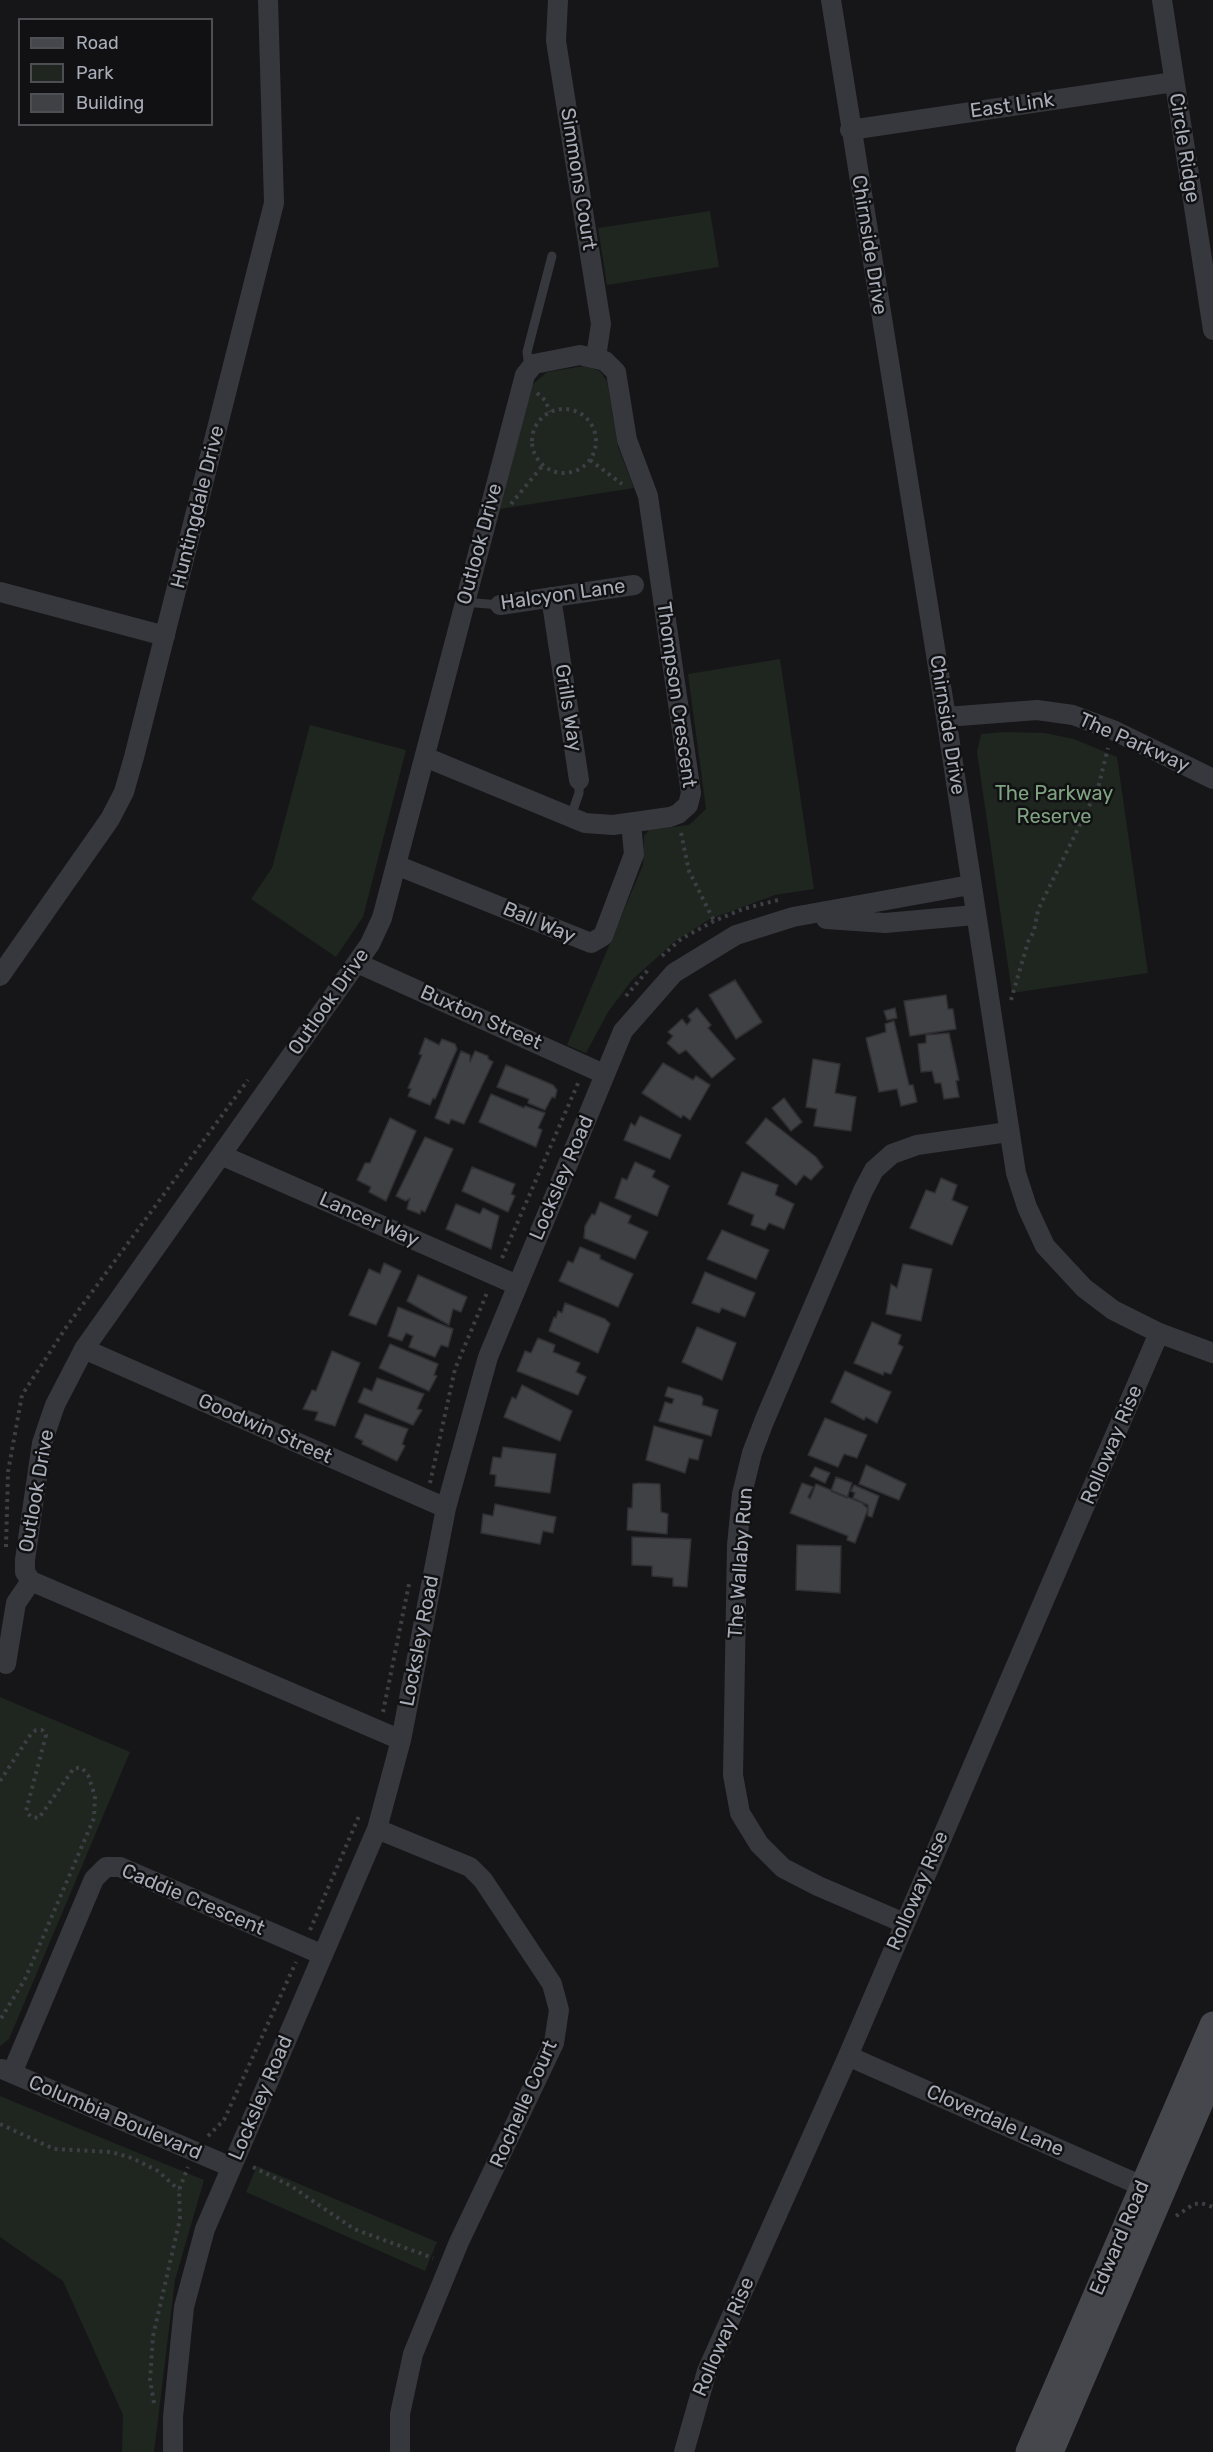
<!DOCTYPE html>
<style>
body{margin:0}
#map{position:relative;width:1213px;height:2452px;overflow:hidden;background:#161618;font-family:Rubik,sans-serif}
canvas{display:block}
.legend{position:absolute;left:18px;top:18px;width:195px;height:108px;box-sizing:border-box;background:#111113;border:2px solid #4d4f55;margin:0;padding:8px 10px;list-style:none;font-size:18px;color:#a8adb8}
.legend li{display:flex;align-items:center;gap:12px;height:30px}
.legend b{width:30px;border:2px solid #4d4f55}
</style>
<div id="map">
<canvas width="1213" height="2452"></canvas>
<ul class="legend">
<li><b style="height:8px;background:#45474d"></b>Road</li>
<li><b style="height:16px;background:#1e261f"></b>Park</li>
<li><b style="height:16px;background:#404145"></b>Building</li>
</ul>
</div>
<script>
const c = document.querySelector('canvas').getContext('2d');
c.lineJoin = 'round';
function paint(path, color) { c.fillStyle = color; c.fill(path, 'evenodd'); }
const shape = rows => new Path2D(rows.map(r => 'M' + r).join(''));
function trace(path, color, width, dash) { c.strokeStyle = color; c.lineWidth = width; c.lineCap = dash ? 'butt' : 'round'; c.setLineDash(dash || []); c.stroke(path); }
function label(font, color, halo, rows, align = 'center') {
  c.font = font + ' Rubik,sans-serif'; c.lineWidth = 5; c.setLineDash([]); c.textBaseline = 'middle'; c.strokeStyle = halo; c.fillStyle = color; for (const [text, x, y, turn = 0] of rows) {
    c.save(); c.translate(x, y); c.rotate((+turn || 0) * Math.PI / 180); c.textAlign = isNaN(turn) ? turn : align; if (halo) c.strokeText(text, 0, 0); c.fillText(text, 0, 0); c.restore();
  }
}
paint(shape([
 [710,211,719,267,607,285,598,228],
 [584,366,600,371,607,381,618,447,634,488,500,509,532,385,547,372],
 [780,659,814,889,775,895,710,919,674,942,632,980,608,1012,586,1053,567,1045,643,865,644,836,649,830,689,825,706,809,688,674],
 [310,725,406,750,363,917,336,957,251,899,272,868],
 [1005,732,1044,733,1074,739,1117,757,1148,973,1012,993,977,752,981,734],
 [0,1697,130,1752,9,2039,0,2046],
 [0,2096,204,2180,175,2280,154,2452,122,2452,123,2415,63,2281,0,2237],
 [257,2166,437,2242,425,2271,246,2192]
]), '#1e261f');
const building = shape([
 [735,980,762,1022,736,1039,709,995,735,980],
 [946,995,948,1009,953,1009,956,1029,910,1036,904,1001,946,995],
 [697,1008,711,1025,708,1028,735,1059,712,1078,686,1050,679,1054,667,1043,673,1036,668,1032,682,1019,687,1025,691,1020,688,1016,697,1008],
 [895,1008,897,1018,887,1020,884,1011,895,1008],
 [894,1021,909,1085,913,1085,917,1102,901,1106,897,1089,879,1092,866,1038,886,1032,885,1024,894,1021],
 [949,1033,959,1080,956,1081,959,1097,944,1099,941,1083,935,1083,932,1071,921,1072,918,1044,926,1043,926,1035,949,1033],
 [425,1038,439,1045,442,1039,455,1044,457,1049,435,1099,433,1098,430,1105,408,1096,411,1089,408,1088,422,1055,419,1054,425,1038],
 [461,1051,470,1055,470,1062,475,1051,488,1056,488,1059,493,1062,464,1124,451,1119,449,1124,435,1118,461,1051],
 [813,1059,840,1064,835,1093,856,1097,851,1131,814,1126,817,1109,806,1107,813,1059],
 [663,1063,693,1080,696,1076,710,1085,690,1120,683,1115,681,1118,642,1093,663,1063],
 [506,1065,553,1085,557,1090,555,1098,552,1097,545,1110,528,1103,529,1099,497,1087,506,1065],
 [491,1094,524,1108,525,1106,545,1113,538,1128,542,1130,536,1147,479,1122,491,1094],
 [784,1098,802,1122,791,1131,772,1108,784,1098],
 [640,1116,681,1135,670,1159,624,1140,631,1123,635,1126,640,1116],
 [390,1118,416,1131,386,1201,369,1192,371,1187,357,1180,365,1163,370,1163,390,1118],
 [766,1118,816,1157,823,1167,811,1180,804,1175,796,1185,746,1143,766,1118],
 [425,1137,453,1149,425,1212,421,1210,420,1214,407,1209,410,1198,406,1201,396,1196,425,1137],
 [635,1162,655,1171,652,1177,669,1186,657,1216,615,1198,622,1178,627,1180,635,1162],
 [472,1167,515,1184,511,1194,515,1196,508,1212,462,1191,472,1167],
 [742,1172,778,1185,775,1195,794,1204,784,1229,769,1223,765,1230,751,1225,754,1215,728,1204,742,1172],
 [941,1178,957,1185,952,1200,968,1207,952,1245,910,1228,926,1190,935,1193,941,1178],
 [600,1202,631,1216,628,1223,648,1232,635,1259,584,1238,585,1226,592,1214,595,1215,600,1202],
 [456,1204,480,1214,483,1208,499,1216,491,1249,446,1229,456,1204],
 [722,1230,769,1250,756,1279,707,1259,722,1230],
 [580,1247,600,1255,600,1259,633,1274,618,1307,559,1281,568,1261,573,1263,580,1247],
 [384,1263,401,1271,376,1325,349,1315,369,1269,380,1274,384,1263],
 [903,1264,932,1269,921,1321,886,1314,891,1284,897,1288,903,1264],
 [705,1272,755,1293,745,1317,722,1308,719,1313,692,1303,705,1272],
 [418,1275,467,1297,461,1312,453,1309,449,1325,407,1301,418,1275],
 [565,1303,605,1319,610,1324,598,1353,549,1331,554,1317,556,1318,558,1311,562,1313,565,1303],
 [398,1307,453,1329,448,1347,441,1345,435,1357,409,1347,413,1336,406,1333,402,1341,388,1336,398,1307],
 [872,1322,901,1335,898,1344,903,1347,891,1374,884,1372,883,1375,854,1363,872,1322],
 [697,1327,736,1343,722,1380,682,1362,697,1327],
 [538,1338,555,1345,553,1352,580,1363,576,1372,586,1377,578,1395,517,1371,525,1351,531,1353,538,1338],
 [390,1344,438,1364,434,1375,437,1376,429,1391,379,1368,390,1344],
 [332,1351,360,1363,335,1426,315,1420,318,1412,303,1409,312,1390,316,1391,332,1351],
 [845,1371,891,1392,877,1423,866,1417,864,1420,831,1402,845,1371],
 [377,1378,424,1394,417,1409,422,1410,413,1425,358,1402,364,1388,372,1391,377,1378],
 [522,1385,572,1411,560,1441,504,1417,512,1397,516,1399,522,1385],
 [668,1387,701,1396,703,1399,702,1405,718,1410,711,1436,659,1421,665,1402,672,1404,674,1399,665,1396,668,1387],
 [365,1414,408,1429,402,1444,405,1446,397,1461,362,1444,363,1441,355,1437,365,1414],
 [825,1418,867,1435,857,1458,844,1454,838,1467,808,1455,825,1418],
 [654,1426,703,1440,698,1460,689,1458,685,1473,646,1460,654,1426],
 [503,1447,556,1454,550,1493,495,1486,496,1475,490,1474,493,1457,501,1458,503,1447],
 [866,1465,906,1484,899,1500,859,1484,866,1465],
 [815,1467,830,1473,825,1483,810,1476,815,1467],
 [836,1477,852,1483,847,1498,831,1491,836,1477],
 [640,1483,660,1484,661,1512,668,1514,667,1534,627,1530,628,1508,632,1508,633,1484,640,1483],
 [802,1483,813,1487,808,1497,810,1499,816,1484,862,1503,868,1509,855,1543,847,1540,848,1536,790,1513,802,1483],
 [854,1485,879,1496,872,1517,868,1516,868,1505,853,1498,855,1493,851,1491,854,1485],
 [495,1504,556,1517,553,1533,543,1531,540,1544,481,1533,483,1514,493,1516,495,1504],
 [632,1537,691,1539,687,1587,673,1586,673,1578,652,1576,652,1566,632,1565,632,1537],
 [797,1545,841,1546,840,1593,796,1590,797,1545]
]);
paint(building, '#404145');
trace(building, '#303034', 1.5);
trace(shape([
 [537,393,545,400,550,412],
 '532 441a32 32 0 1 1 64 0a32 32 0 1 1-64 0Z',
 [590,460,622,484],
 [511,504,543,465],
 [681,833,689,871,714,921],
 [662,956,681,939,714,921,743,909,778,900],
 [626,996,648,970],
 [1011,1000,1028,942,1034,931,1038,910,1098,788,1108,748],
 [502,1258,579,1081],
 [430,1483,455,1369,487,1293],
 [6,1547,8,1472,22,1395,67,1326,248,1080],
 [383,1712,409,1584],
 [0,1781,31,1734,36,1730,42,1730,46,1735,26,1811,31,1817,39,1818,74,1768,82,1768,88,1775,95,1796,94,1818,25,1979,0,2020],
 [310,1930,359,1816],
 [0,2124,54,2149,111,2152,132,2158,158,2171,179,2190],
 [208,2136,224,2120,296,1962],
 [253,2167,291,2186,354,2229,433,2258],
 [1176,2216,1194,2204,1201,2203,1213,2207],
 [154,2403,150,2380,153,2336,180,2219,179,2190,188,2167]
]), '#3d3f44', 4, [3, 4.5]);
trace(shape([
 [529,368,527,352,552,256],
 [464,602,500,605],
 [570,819,579,793,579,780]
]), '#37383d', 9);
trace(shape([
 [558,0,556,41,601,324,596,357],
 [831,0,946,717,1016,1173,1027,1207,1045,1246,1084,1288,1113,1310,1159,1333,1213,1353],
 [1162,0,1213,330],
 [850,130,1174,82],
 [0,592,165,636],
 [551,597,579,780],
 [500,605,634,585],
 [946,717,1037,710,1073,715,1113,730,1213,779],
 [396,865,591,943,603,936,634,854,631,823],
 [826,919,885,923,975,915],
 [357,963,604,1074],
 [0,976,110,819,124,792,134,757,274,203,268,0],
 [221,1155,517,1285],
 [84,1349,446,1508],
 [31,1581,401,1740],
 [6,1664,16,1603,31,1581,25,1572,25,1560,42,1443,55,1405,84,1349,370,944,382,918,525,375,534,364,580,355,605,361,616,372,627,440,648,496,691,793,688,805,678,814,670,817,613,825,585,823,425,757],
 [377,1829,470,1867,483,1880,552,1984,559,2010,554,2043,459,2242,413,2354,400,2414,400,2452],
 [904,1923,818,1886,783,1868,759,1844,740,1813,733,1775,737,1545,742,1494,752,1453,765,1419,863,1191,874,1170,892,1154,917,1145,1008,1132],
 [848,2056,1142,2186],
 [2,2069,231,2167],
 [12,2073,94,1879,106,1867,120,1867,323,1955],
 [173,2452,173,2417,184,2307,205,2229,377,1829,401,1740,446,1508,488,1357,623,1031,674,973,736,935,793,917,970,885],
 [684,2452,707,2371,848,2056,1159,1333]
]), '#37383d', 20);
trace(shape([
 [1029,2452,1213,2025],
 [1050,2452,1213,2072]
]), '#45474d', 27);
label('20px', '#a8adb8', '#111113', [
 ["East Link",1012,106,-8],
 ["Circle Ridge",1184,148,81],
 ["Simmons Court",578,179,81],
 ["Chirnside Drive",869,245,81],
 ["Huntingdale Drive",198,507,-76],
 ["Outlook Drive",480,544,-75],
 ["Halcyon Lane",563,595,-8],
 ["Thompson Crescent",676,695,82],
 ["Grills Way",568,708,81],
 ["Chirnside Drive",947,725,81],
 ["The Parkway",1134,743,24],
 ["Ball Way",539,923,23],
 ["Outlook Drive",329,1002,-55],
 ["Buxton Street",481,1018,24],
 ["Locksley Road",562,1178,-67],
 ["Lancer Way",369,1220,24],
 ["Goodwin Street",265,1429,24],
 ["Rolloway Rise",1112,1445,-67],
 ["Outlook Drive",37,1491,-80],
 ["The Wallaby Run",741,1563,-86],
 ["Locksley Road",420,1641,-79],
 ["Rolloway Rise",918,1891,-67],
 ["Caddie Crescent",193,1900,23],
 ["Locksley Road",261,2098,-67],
 ["Rochelle Court",524,2104,-66],
 ["Columbia Boulevard",115,2118,23],
 ["Cloverdale Lane",995,2121,24],
 ["Edward Road",1120,2238,-67],
 ["Rolloway Rise",724,2337,-67]
]);
label('20px', '#7fa381', '#111113', [
 ["The Parkway",1054,794],
 ["Reserve",1054,817]
]);
</script>
